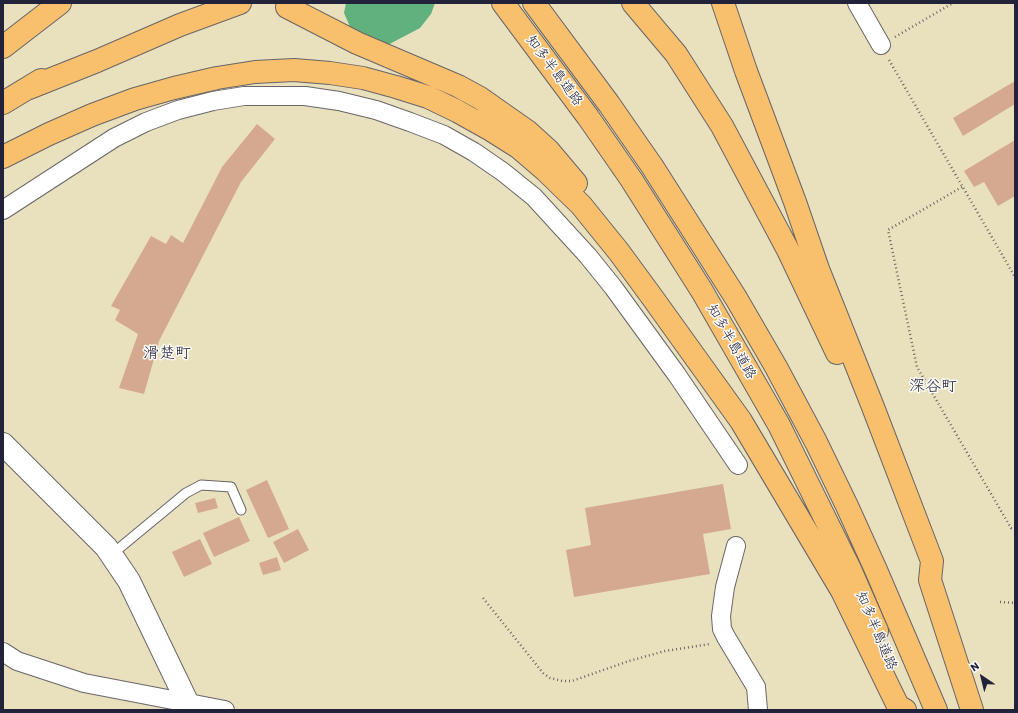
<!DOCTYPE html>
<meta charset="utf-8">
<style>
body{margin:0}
#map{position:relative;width:1018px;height:713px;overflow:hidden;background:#e9e1bd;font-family:Itim,sans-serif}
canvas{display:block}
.frame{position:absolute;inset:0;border:4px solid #22223b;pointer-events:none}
.north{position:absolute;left:962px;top:657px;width:40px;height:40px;-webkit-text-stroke:3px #fdfcf7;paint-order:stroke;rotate:325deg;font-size:11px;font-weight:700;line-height:16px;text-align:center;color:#22223b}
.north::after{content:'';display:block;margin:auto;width:14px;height:18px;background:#22223b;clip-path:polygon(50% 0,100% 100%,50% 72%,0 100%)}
</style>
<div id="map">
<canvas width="1018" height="713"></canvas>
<div class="frame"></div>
<div class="north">N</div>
</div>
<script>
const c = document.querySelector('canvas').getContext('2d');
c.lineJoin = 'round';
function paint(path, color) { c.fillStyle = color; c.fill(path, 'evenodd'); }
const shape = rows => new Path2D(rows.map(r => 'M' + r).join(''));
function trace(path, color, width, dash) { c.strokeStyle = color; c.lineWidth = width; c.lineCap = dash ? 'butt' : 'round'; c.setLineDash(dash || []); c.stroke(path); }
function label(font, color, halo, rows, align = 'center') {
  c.font = font + ' Itim,"Klee One",sans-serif'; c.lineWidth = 3; c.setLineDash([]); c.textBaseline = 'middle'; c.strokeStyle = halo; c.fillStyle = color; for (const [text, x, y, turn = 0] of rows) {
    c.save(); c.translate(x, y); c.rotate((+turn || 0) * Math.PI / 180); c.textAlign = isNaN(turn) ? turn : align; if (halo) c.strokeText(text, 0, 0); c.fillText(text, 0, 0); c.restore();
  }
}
paint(shape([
 [346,3,435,3,431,14,420,28,380,49,354,36,344,13]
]), '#60b17d');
paint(shape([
 [1015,81,1015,104,963,136,953,118],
 [257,124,275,139,241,182,159,341,144,394,119,388,138,334,115,320,120,310,111,306,151,236,166,244,171,235,183,243,222,167],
 [1015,140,1015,196,998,206,984,182,974,187,964,171],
 [267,480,289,529,268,538,246,490],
 [723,484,731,529,703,534,710,574,574,597,566,550,591,545,585,508],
 [215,498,218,508,198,513,195,503],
 [239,517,250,541,214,557,203,533],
 [298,529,309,550,284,563,273,542],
 [200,539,212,564,184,577,172,552],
 [277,557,281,570,263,575,259,563]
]), '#d4a990');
const service = shape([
 [111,555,186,493,201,485,231,487,241,510]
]);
const minor = shape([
 [857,3,881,45],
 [3,210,114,138,146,122,178,110,213,101,244,96,305,96,339,101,376,110,410,122,444,135,474,152,503,172,534,197,588,256,613,287,677,375,738,465],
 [736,546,725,587,721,616,722,629,726,637,756,687,758,710],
 [3,652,17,661,84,683,225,710]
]);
const tertiary = shape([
 [3,444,106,547,129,581,191,710]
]);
const motorway = shape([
 [503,3,588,117,631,179,702,291,779,425,849,567,877,631],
 [534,3,609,104,652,166,736,298,776,367,816,442,847,506,876,570,936,710],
 [633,3,676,54,722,126,788,250,837,353],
 [723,3,746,71,795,202,818,269,873,407,932,561,930,580,972,710],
 [287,7,357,43,458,86,480,98,527,131,549,151,576,183],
 [3,47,60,3],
 [29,88,97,61,180,25,240,3],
 [3,103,41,80],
 [3,157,49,134,92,115,135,99,174,88,217,78,255,72,294,70,330,73,363,78,396,87,428,97,457,111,491,130,518,147,546,171,581,205,619,252,652,297,741,421,842,591,898,706,905,710]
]);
trace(service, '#686568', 11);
trace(minor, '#686568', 20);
trace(tertiary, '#686568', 24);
trace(motorway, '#686568', 24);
trace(shape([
 [895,37,953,3],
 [889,60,1015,277],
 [962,187,888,230,917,367,1011,528,1015,529],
 [483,598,543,673,550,678,562,681,572,681,629,661,665,651,710,644],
 [1000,602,1015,603]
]), '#686568', 2.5, [1, 3]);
trace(service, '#fff', 9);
trace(minor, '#fff', 18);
trace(tertiary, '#fff', 22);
trace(motorway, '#f8bf6c', 22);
label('14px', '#22223b', '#fdfcf7', [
 ["知多半島道路",554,71,53],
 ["知多半島道路",731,342,60],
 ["知多半島道路",876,631,67]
]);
label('16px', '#22223b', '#fdfcf7', [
 ["滑楚町",167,354],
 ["深谷町",933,387]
]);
</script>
